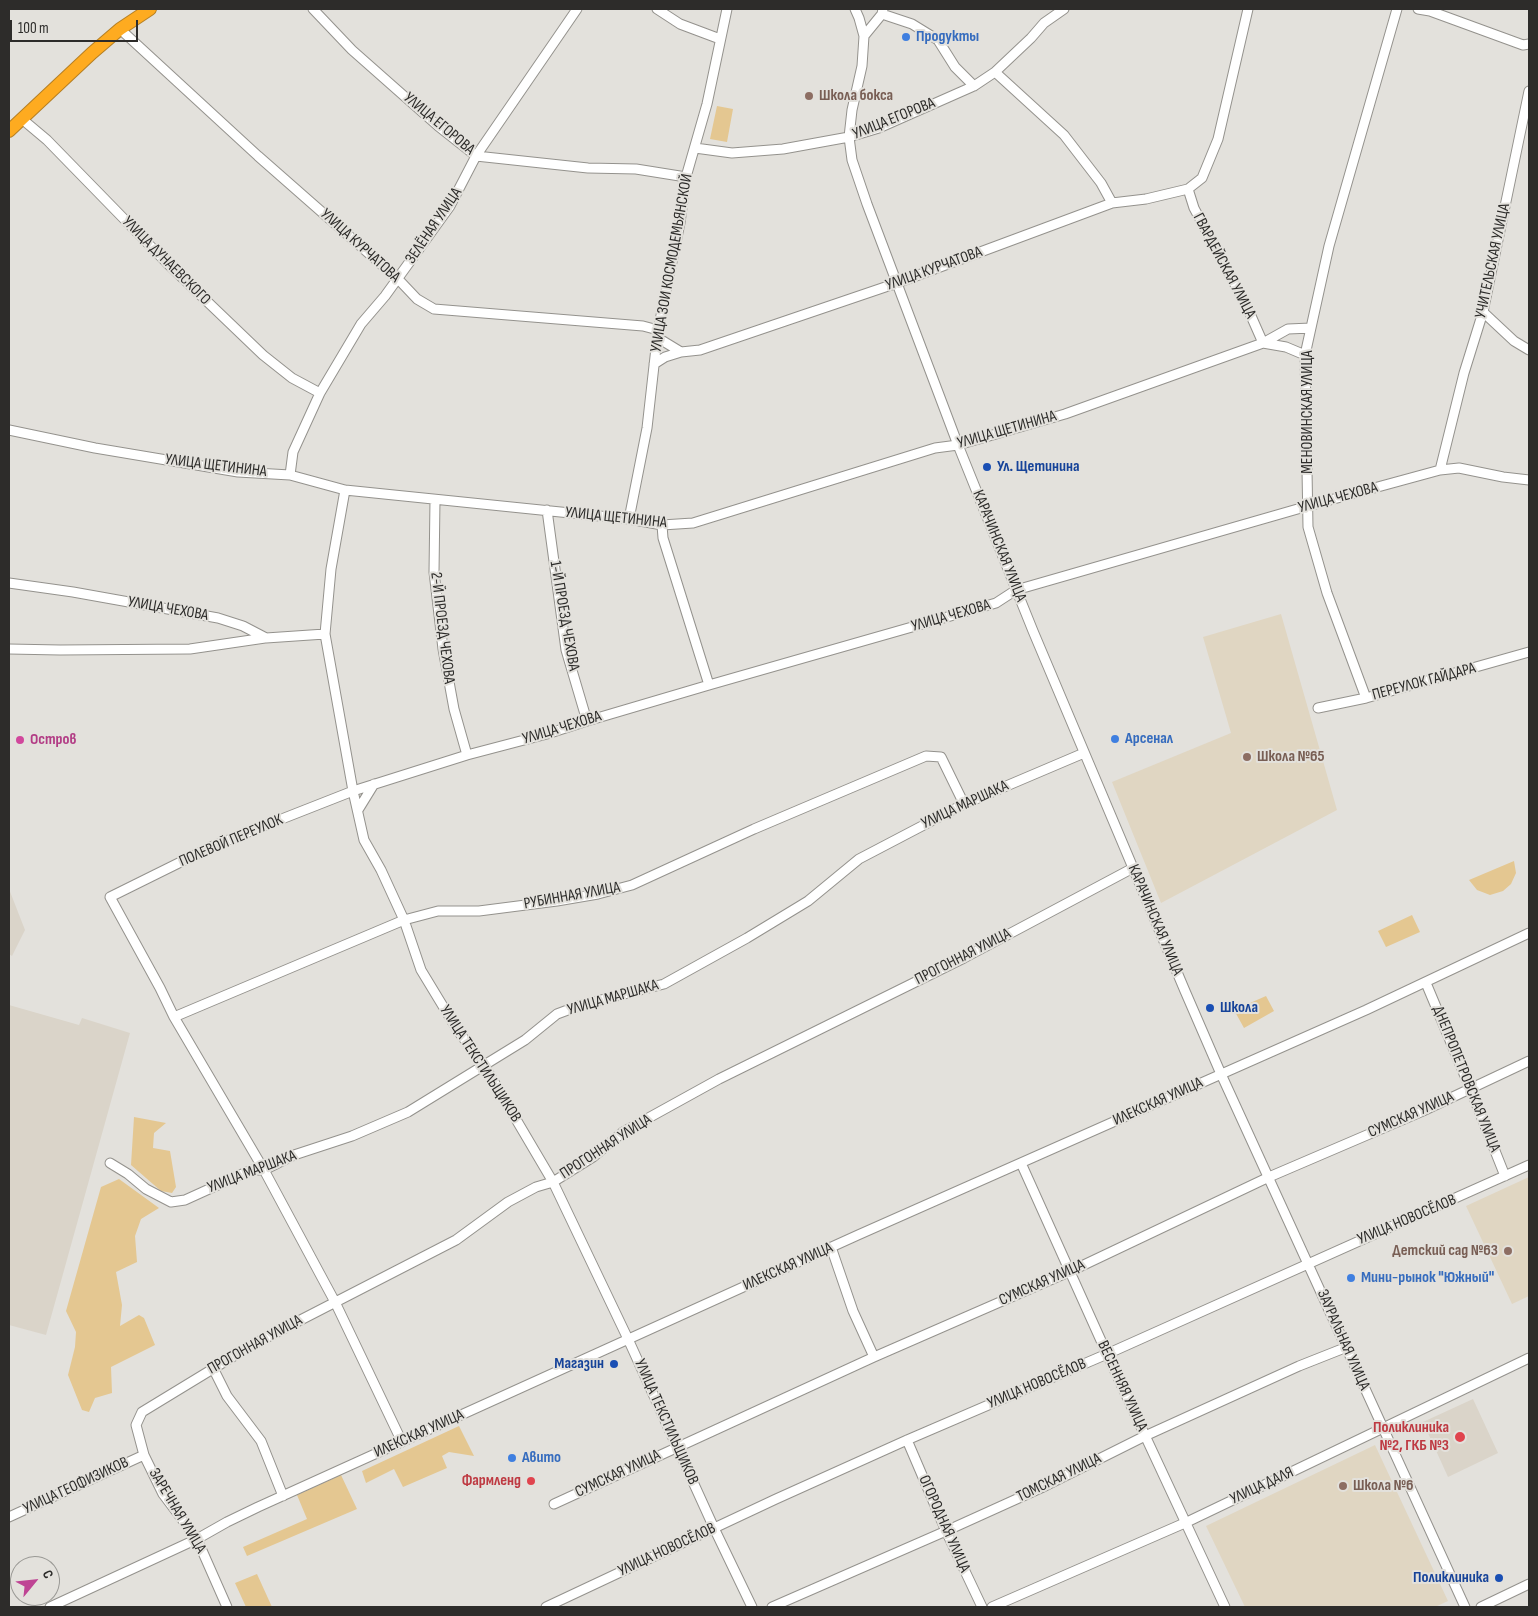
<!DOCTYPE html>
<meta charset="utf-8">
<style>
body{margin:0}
#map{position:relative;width:1538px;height:1616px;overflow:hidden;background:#e3e1dc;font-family:"Sofia Sans Condensed",sans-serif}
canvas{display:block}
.frame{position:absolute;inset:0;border:10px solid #2d2c2a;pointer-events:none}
.north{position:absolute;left:10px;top:1556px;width:50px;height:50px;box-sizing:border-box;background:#e3e1dc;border:1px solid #9a9995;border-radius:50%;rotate:62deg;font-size:14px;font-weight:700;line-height:20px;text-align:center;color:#2d2c2a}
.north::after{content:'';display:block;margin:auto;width:18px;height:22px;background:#bf4494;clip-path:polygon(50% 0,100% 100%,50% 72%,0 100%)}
.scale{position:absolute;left:10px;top:20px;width:128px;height:22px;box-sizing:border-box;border:2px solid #2d2c2a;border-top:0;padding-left:6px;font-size:15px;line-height:18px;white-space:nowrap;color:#2d2c2a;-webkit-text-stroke:4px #e3e1dc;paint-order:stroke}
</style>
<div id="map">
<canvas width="1538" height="1616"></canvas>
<div class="frame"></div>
<div class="north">С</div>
<div class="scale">100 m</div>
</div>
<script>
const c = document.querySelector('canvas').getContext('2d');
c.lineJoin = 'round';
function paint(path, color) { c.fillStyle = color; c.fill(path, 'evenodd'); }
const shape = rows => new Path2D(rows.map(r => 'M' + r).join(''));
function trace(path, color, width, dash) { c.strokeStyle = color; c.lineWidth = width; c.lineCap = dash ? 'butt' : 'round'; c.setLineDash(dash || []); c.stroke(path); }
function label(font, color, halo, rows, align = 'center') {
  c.font = font + ' "Sofia Sans Condensed",sans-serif'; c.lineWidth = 4; c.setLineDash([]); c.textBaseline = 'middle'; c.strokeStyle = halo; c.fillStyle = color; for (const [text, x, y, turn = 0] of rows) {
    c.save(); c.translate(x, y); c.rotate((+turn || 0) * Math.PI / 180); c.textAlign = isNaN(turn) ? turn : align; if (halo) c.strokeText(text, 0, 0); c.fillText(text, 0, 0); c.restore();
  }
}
paint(shape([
 [9,889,25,930,12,956,9,954],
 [9,1005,79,1025,82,1018,130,1033,46,1335,9,1325],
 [1473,1399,1498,1453,1448,1477,1423,1422]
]), '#dad4c9');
paint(shape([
 [1281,614,1337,810,1161,903,1112,782,1231,733,1203,637],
 [1529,1177,1529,1296,1512,1304,1466,1206],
 [1375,1445,1448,1601,1435,1607,1245,1607,1206,1526]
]), '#e0d6c2');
paint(shape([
 [717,106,733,109,727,142,710,139],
 [1514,861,1516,873,1511,884,1503,891,1490,895,1477,890,1469,880],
 [1412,915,1420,932,1386,947,1378,931],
 [1266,996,1274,1011,1244,1028,1234,1010],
 [134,1117,166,1123,154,1133,153,1148,170,1151,176,1187,172,1193,161,1191,131,1165],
 [119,1179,159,1208,141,1219,135,1236,137,1262,116,1272,122,1305,120,1326,139,1315,144,1318,155,1345,111,1367,112,1393,95,1398,89,1412,82,1410,68,1375,75,1347,76,1332,66,1311,101,1187],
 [459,1426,474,1456,449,1452,442,1456,447,1468,403,1487,394,1469,366,1483,362,1471],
 [341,1475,357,1509,247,1556,243,1547,307,1519,297,1495],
 [257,1574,272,1607,246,1607,235,1583]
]), '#e4c791');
const minor = shape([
 [313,9,352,50,438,126,476,156,588,168,636,169,686,177],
 [657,9,680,24,720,39],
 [855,9,859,18,864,36],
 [883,9,882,14,864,36,862,66,852,110,849,137,852,160,867,204,958,445,1033,631,1185,991,1221,1074,1465,1607],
 [1418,9,1430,11,1523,45,1529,44],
 [882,14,912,24,938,40,955,67,974,86],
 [120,29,258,156,398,279,417,299,434,309,643,326,658,330],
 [995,72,1064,135,1101,183,1112,203],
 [22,119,47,140,167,263,263,355,292,378,320,393],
 [695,148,732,153,783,149,849,137,879,128,974,86,995,72,1031,38,1044,23,1064,9],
 [1188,189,1194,208,1248,309,1263,343],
 [1483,312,1514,341,1529,350],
 [658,338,681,352,700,350,897,283,1112,203,1146,199,1188,189,1202,178,1218,139,1248,9],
 [1263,343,1286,347,1305,355],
 [654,364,665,357,681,352],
 [9,430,95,448,238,472,290,475,345,490,629,519,662,525,693,523,935,448,958,445,1065,414,1263,343,1288,329,1311,328],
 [1440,470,1464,373,1483,312,1529,91],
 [290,475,293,452,320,393,361,324,385,296,450,206,476,156,577,9],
 [345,490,331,569,325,634,353,791,364,840,381,870,404,920,421,970,458,1031,484,1065,553,1182,628,1339,714,1528,752,1607],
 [435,500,434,572,443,649,454,709,467,755],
 [547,510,566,650,587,721],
 [629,519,647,428,658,330,680,223,686,177,707,104,727,9],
 [662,525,663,538,709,685],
 [9,583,73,592,218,618,243,626,266,638,325,634],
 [9,649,60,650,190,649,265,638],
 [1366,698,1327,593,1308,527,1305,355,1329,246,1397,9],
 [1318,708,1366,698,1529,652],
 [358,810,374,784],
 [1426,983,1470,1088,1505,1176],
 [174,1017,404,920,438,911,479,911,557,901,598,894,632,885,754,829,926,756,941,757,964,804],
 [110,1163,128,1174,146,1189,171,1202,185,1200,251,1170,264,1170,294,1155,352,1136,408,1112,525,1040,557,1014,581,1005,664,984,747,938,808,901,859,859,964,804,1084,753],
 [1021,1163,1107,1354,1225,1607],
 [831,1247,853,1311,874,1357],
 [213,1368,227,1396,261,1441,283,1496],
 [907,1440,946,1531,982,1607],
 [402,1442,335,1302,264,1170,174,1017,160,988,110,897,213,846,353,791,467,755,547,734,587,721,709,685,996,603,1016,590,1308,506,1440,470,1459,468,1503,477,1529,480],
 [554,1504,874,1357,1071,1271,1269,1177,1423,1111,1529,1061],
 [9,1517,144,1455],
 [50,1607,197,1539,227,1522,258,1507,858,1235,1366,1010,1529,933],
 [227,1607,197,1539,163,1494,144,1455,136,1425,142,1412,252,1345,456,1240,508,1202,536,1187,553,1182,593,1157,623,1132,719,1079,964,958,1133,868],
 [546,1607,776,1499,907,1440,1107,1354,1529,1165],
 [772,1607,946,1531,1041,1488,1145,1436,1299,1366,1347,1347],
 [992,1607,1187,1522,1529,1358],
 [1481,1607,1529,1584]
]);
const highway = shape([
 [9,131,92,53,120,29,150,9]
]);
trace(minor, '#94928d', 11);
trace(highway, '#b57f24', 14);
trace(minor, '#fff', 9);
trace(highway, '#feab20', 12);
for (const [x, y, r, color] of [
 [906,37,5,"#3f7fe0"],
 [809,96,5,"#8d6e63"],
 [987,467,5,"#1a4fb4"],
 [1115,739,5,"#3f7fe0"],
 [20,740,5,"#d1479c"],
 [1247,757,5,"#8d6e63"],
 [1210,1008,5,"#1a4fb4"],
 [1508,1251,5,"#8d6e63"],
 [1351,1278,5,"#3f7fe0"],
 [614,1364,5,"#1a4fb4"],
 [1460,1437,6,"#e0444e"],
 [512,1458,5,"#3f7fe0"],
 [531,1481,5,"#e0444e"],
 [1343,1486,5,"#8d6e63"],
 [1499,1578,5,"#1a4fb4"]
]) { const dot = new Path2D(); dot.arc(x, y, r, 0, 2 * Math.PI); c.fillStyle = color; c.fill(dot); trace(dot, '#e3e1dc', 2); }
label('bold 16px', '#366cbe', '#e3e1dc', [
 ["Продукты",916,37],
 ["Арсенал",1125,739],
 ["Мини-рынок \"Южный\"",1361,1278],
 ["Авито",522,1458]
], 'left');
label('bold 16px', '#785e54', '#e3e1dc', [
 ["Школа бокса",819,96],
 ["Школа №65",1257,757],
 ["Детский сад №63",1498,1251,"right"],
 ["Школа №6",1353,1486]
], 'left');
label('16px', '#2d2c2a', '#e3e1dc', [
 ["УЛИЦА ЕГОРОВА",894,119,-22],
 ["УЛИЦА ЕГОРОВА",439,124,40],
 ["ЗЕЛЁНАЯ УЛИЦА",434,226,-56],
 ["УЛИЦА КУРЧАТОВА",360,246,42],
 ["УЛИЦА ДУНАЕВСКОГО",166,261,45],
 ["УЧИТЕЛЬСКАЯ УЛИЦА",1493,261,-78],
 ["УЛИЦА ЗОИ КОСМОДЕМЬЯНСКОЙ",672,263,-80],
 ["ГВАРДЕЙСКАЯ УЛИЦА",1224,266,62],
 ["УЛИЦА КУРЧАТОВА",934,269,-20],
 ["МЕНОВИНСКАЯ УЛИЦА",1308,412,-90],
 ["УЛИЦА ЩЕТИНИНА",1007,430,-16],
 ["УЛИЦА ЩЕТИНИНА",216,466,7],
 ["УЛИЦА ЧЕХОВА",1338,498,-15],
 ["УЛИЦА ЩЕТИНИНА",616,518,6],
 ["КАРАЧИНСКАЯ УЛИЦА",999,546,68],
 ["УЛИЦА ЧЕХОВА",168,609,10],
 ["1-Й ПРОЕЗД ЧЕХОВА",564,616,80],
 ["УЛИЦА ЧЕХОВА",951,616,-16],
 ["2-Й ПРОЕЗД ЧЕХОВА",442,628,83],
 ["ПЕРЕУЛОК ГАЙДАРА",1424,682,-15],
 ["УЛИЦА ЧЕХОВА",562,728,-17],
 ["УЛИЦА МАРШАКА",965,805,-25],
 ["ПОЛЕВОЙ ПЕРЕУЛОК",231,841,-23],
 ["РУБИННАЯ УЛИЦА",572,896,-10],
 ["КАРАЧИНСКАЯ УЛИЦА",1155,920,67],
 ["ПРОГОННАЯ УЛИЦА",963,957,-27],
 ["УЛИЦА МАРШАКА",613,998,-16],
 ["УЛИЦА ТЕКСТИЛЬЩИКОВ",480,1064,57],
 ["ДНЕПРОПЕТРОВСКАЯ УЛИЦА",1466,1079,68],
 ["ИЛЕКСКАЯ УЛИЦА",1158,1102,-24],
 ["СУМСКАЯ УЛИЦА",1411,1115,-24],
 ["ПРОГОННАЯ УЛИЦА",606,1147,-33],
 ["УЛИЦА МАРШАКА",252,1172,-21],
 ["УЛИЦА НОВОСЁЛОВ",1407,1220,-23],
 ["ИЛЕКСКАЯ УЛИЦА",788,1267,-24],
 ["СУМСКАЯ УЛИЦА",1042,1283,-24],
 ["ЗАУРАЛЬНАЯ УЛИЦА",1343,1340,66],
 ["ПРОГОННАЯ УЛИЦА",255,1345,-29],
 ["УЛИЦА НОВОСЁЛОВ",1037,1384,-23],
 ["ВЕСЕННЯЯ УЛИЦА",1122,1386,65],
 ["УЛИЦА ТЕКСТИЛЬЩИКОВ",666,1422,66],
 ["ИЛЕКСКАЯ УЛИЦА",419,1434,-24],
 ["СУМСКАЯ УЛИЦА",618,1474,-25],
 ["ТОМСКАЯ УЛИЦА",1059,1478,-26],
 ["УЛИЦА ГЕОФИЗИКОВ",76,1486,-25],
 ["УЛИЦА ДАЛЯ",1262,1486,-25],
 ["ЗАРЕЧНАЯ УЛИЦА",177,1511,59],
 ["ОГОРОДНАЯ УЛИЦА",944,1524,66],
 ["УЛИЦА НОВОСЁЛОВ",667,1550,-25]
]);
label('bold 16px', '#164399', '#e3e1dc', [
 ["Ул. Щетинина",997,467],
 ["Школа",1220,1008],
 ["Магазин",604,1364,"right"],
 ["Поликлиника",1489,1578,"right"]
], 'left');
label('bold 16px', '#b23c85', '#e3e1dc', [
 ["Остров",30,740]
], 'left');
label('bold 16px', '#be3a42', '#e3e1dc', [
 ["Поликлиника",1449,1428],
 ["№2, ГКБ №3",1449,1446],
 ["Фармленд",521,1481]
], 'right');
</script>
